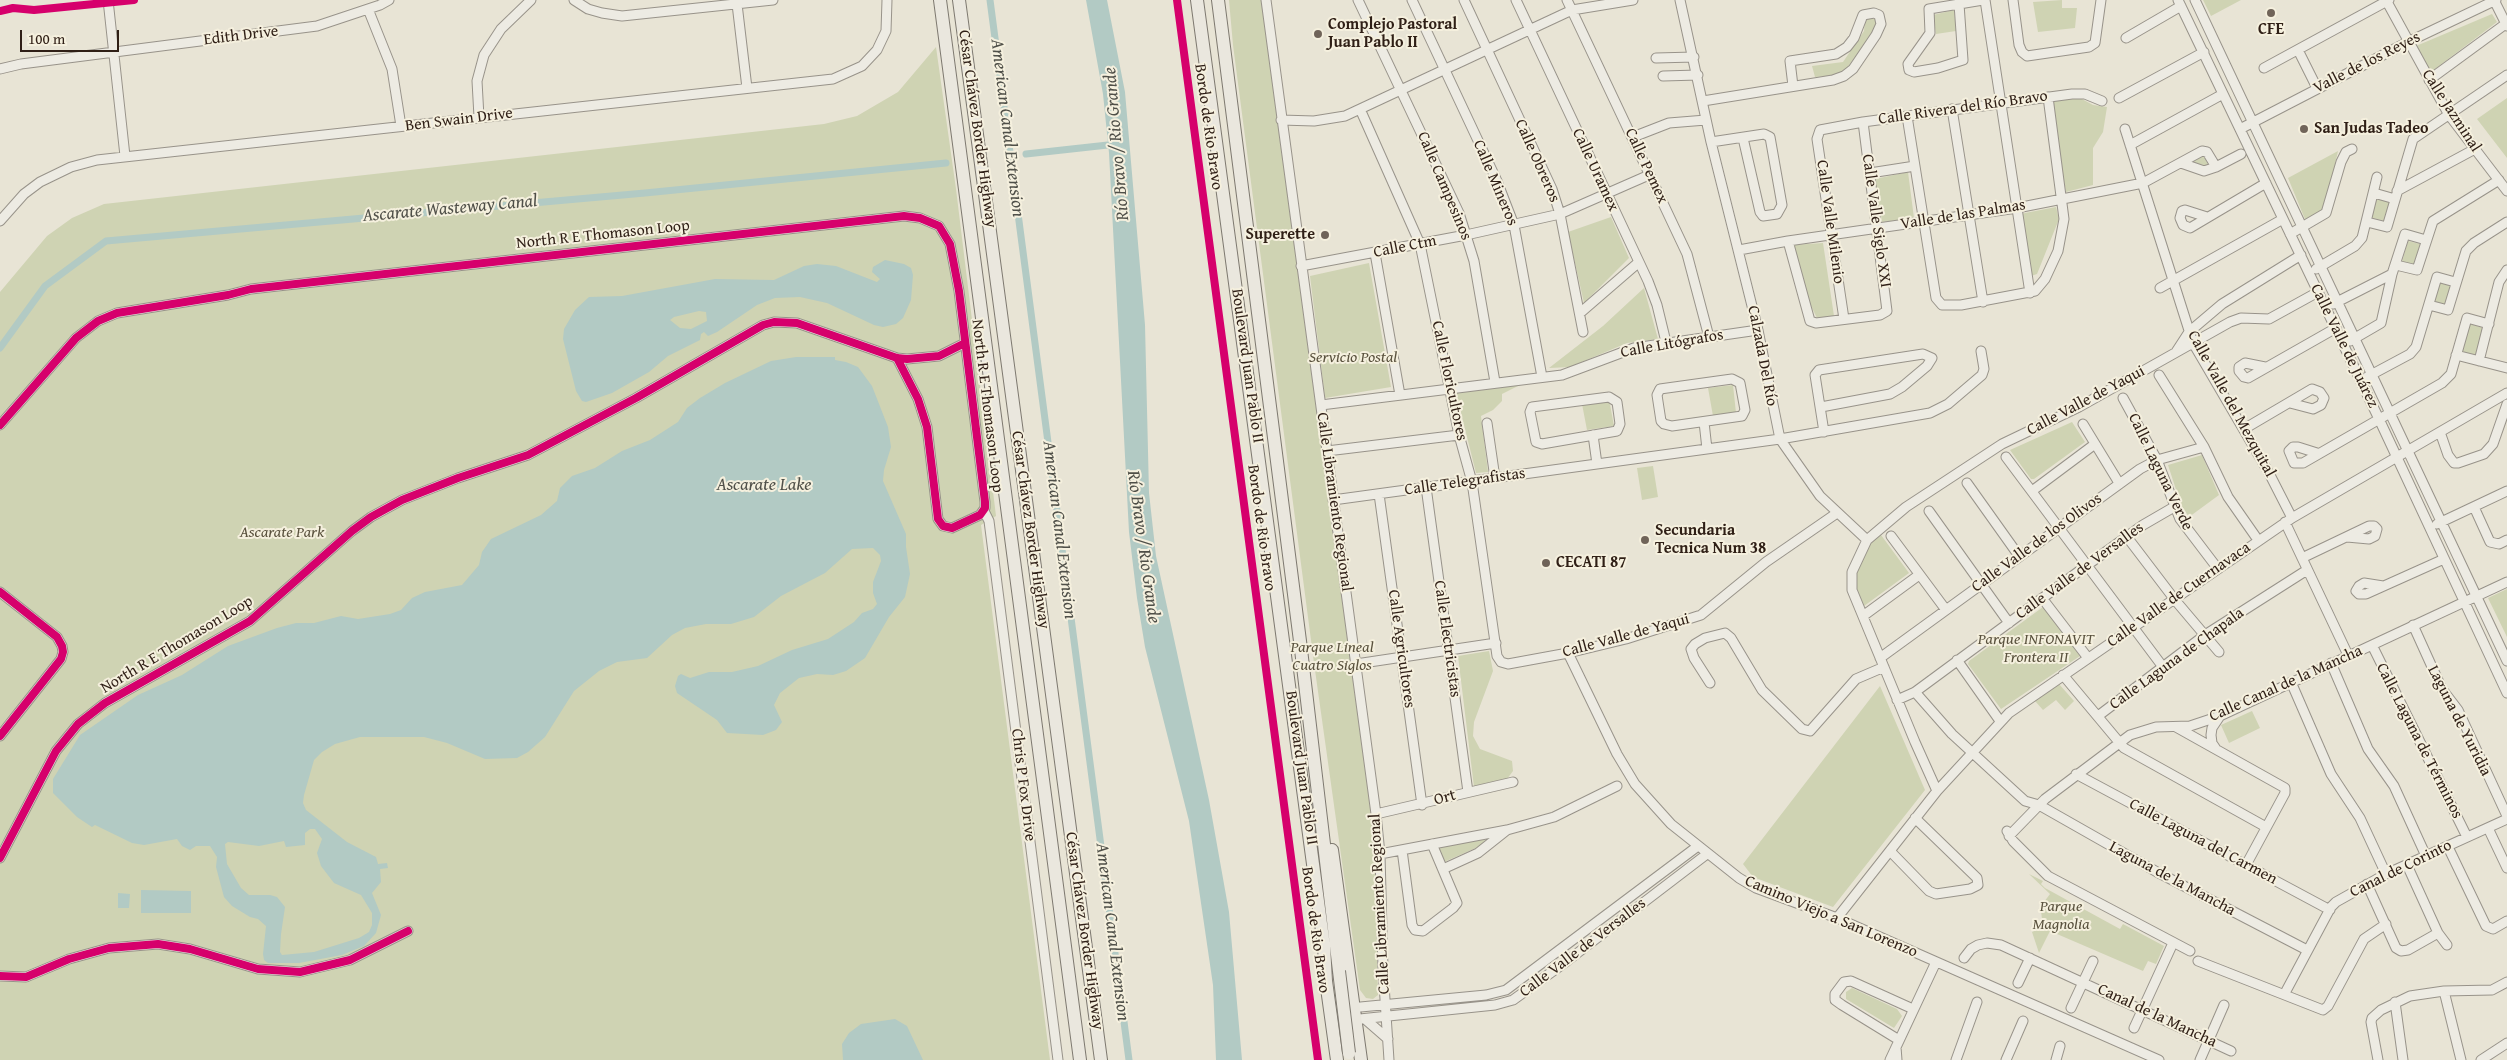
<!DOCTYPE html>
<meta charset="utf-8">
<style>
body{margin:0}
#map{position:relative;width:2507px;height:1060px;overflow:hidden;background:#e8e4d5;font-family:"Gentium Book Plus",serif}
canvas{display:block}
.scale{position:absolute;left:20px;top:30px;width:99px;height:22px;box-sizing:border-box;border:2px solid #2f1f16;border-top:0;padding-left:6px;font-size:15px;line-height:18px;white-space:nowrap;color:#2f1f16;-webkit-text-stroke:4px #f5f0de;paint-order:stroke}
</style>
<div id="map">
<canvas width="2507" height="1060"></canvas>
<div class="scale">100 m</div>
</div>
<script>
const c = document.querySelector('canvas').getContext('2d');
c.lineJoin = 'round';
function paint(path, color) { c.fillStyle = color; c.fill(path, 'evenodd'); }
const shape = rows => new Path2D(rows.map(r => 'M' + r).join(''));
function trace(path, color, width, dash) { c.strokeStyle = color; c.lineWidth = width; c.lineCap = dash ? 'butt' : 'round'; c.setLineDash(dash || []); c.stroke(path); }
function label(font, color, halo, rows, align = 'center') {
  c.font = font + ' "Gentium Book Plus",serif'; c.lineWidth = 4; c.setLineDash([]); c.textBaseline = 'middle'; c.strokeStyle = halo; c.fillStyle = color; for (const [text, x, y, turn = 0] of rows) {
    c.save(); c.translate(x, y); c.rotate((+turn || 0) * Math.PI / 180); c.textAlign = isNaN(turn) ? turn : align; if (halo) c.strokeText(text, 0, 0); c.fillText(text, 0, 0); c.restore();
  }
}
paint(shape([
 [1229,0,1261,0,1374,837,1378,995,1373,999,1366,998,1360,990,1314,663,1233,45],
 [2062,0,2062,8,2077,8,2075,28,2038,32,2033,2],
 [2203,0,2241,0,2211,16],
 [1954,10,1956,31,1936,34,1933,15],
 [2492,14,2497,22,2431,72,2416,46],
 [1865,19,1876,19,1877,27,1842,75,1815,77,1812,66,1843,62,1864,31],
 [936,47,956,189,996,516,981,525,1050,1060,0,1060,0,292,47,236,72,218,104,204,824,124,857,116,898,92],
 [2080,98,2093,105,2107,107,2103,132,2093,148,2093,185,2066,192,2050,102],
 [2507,98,2507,158,2477,119],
 [2338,151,2324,214,2307,224,2288,178],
 [2203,155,2209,166,2189,162],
 [1908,172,1914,218,1882,222,1875,179],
 [2375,196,2391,200,2385,221,2369,217],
 [2056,207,2059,219,2037,274,2031,276,2020,214],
 [1611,217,1629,258,1584,303,1568,232],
 [2408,241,2420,244,2414,265,2402,262],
 [1823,243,1834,316,1817,318,1807,298,1793,245],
 [1369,263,1391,387,1325,398,1310,276],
 [2437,282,2451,285,2447,305,2432,302],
 [1644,288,1658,339,1627,343,1570,367,1549,368,1603,326],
 [2469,324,2484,328,2476,357,2462,353],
 [1522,384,1502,394,1502,401,1493,410,1481,416,1488,472,1476,473,1456,393],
 [1733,385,1736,413,1713,416,1708,388],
 [1609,399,1614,426,1587,430,1582,404],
 [2072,422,2085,442,2034,479,2031,479,2010,450],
 [2202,455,2219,495,2189,517,2181,505,2168,465],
 [1653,466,1658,497,1642,500,1637,468],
 [1881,535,1909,573,1864,606,1857,589,1855,575,1872,541],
 [2507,589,2507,637,2488,598],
 [2043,607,2080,656,2001,709,1968,664,1969,661],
 [1489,651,1493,671,1474,722,1473,736,1480,749,1512,761,1513,771,1507,779,1474,787,1458,656],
 [2059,684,2074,701,2065,710,2056,700,2043,710,2035,701],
 [1880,686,1925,790,1833,907,1753,877,1743,864],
 [2252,711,2260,728,2229,743,2221,725],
 [1483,837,1487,843,1444,862,1438,847],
 [2029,874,2043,881,2041,884,2045,888,2120,929,2123,924,2164,946,2156,964,2148,961,2143,971,2050,931,2039,953,2032,932,2043,927,2040,903,2044,902,2050,894],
 [1852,988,1897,1009,1902,1016,1894,1028,1846,999,1846,992]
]), '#cfd3b3');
paint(shape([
 [1086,0,1107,0,1125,92,1145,325,1149,493,1156,556,1209,800,1229,912,1242,1060,1216,1060,1213,985,1189,821,1145,647,1137,598,1129,532,1109,153,1103,94],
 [885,260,904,264,911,268,913,275,911,300,903,318,896,324,883,327,874,325,827,303,800,297,775,298,757,305,717,332,708,336,704,332,701,334,700,340,668,356,649,372,612,393,586,402,582,401,576,391,563,339,564,329,575,310,589,297,622,296,715,279,774,280,804,266,817,264,836,266,877,282,880,279,872,272,873,267],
 [699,311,706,312,707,321,691,329,680,328,670,320,674,317],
 [796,357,835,357,835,360,846,362,858,367,872,386,888,427,891,447,884,470,883,481,906,534,906,547,910,574,905,597,889,617,865,658,846,671,833,675,817,674,799,678,780,693,774,705,782,722,776,730,763,735,727,733,717,720,677,693,675,686,678,676,681,674,690,678,709,672,732,672,758,666,792,650,828,639,854,622,862,613,873,609,877,604,873,593,873,582,881,561,880,555,873,548,852,549,825,573,781,596,754,617,731,624,706,624,685,628,672,635,647,658,617,662,599,671,574,691,545,737,528,752,517,758,485,759,447,743,424,737,360,737,335,744,322,752,314,760,304,795,303,803,306,810,347,842,376,857,378,864,387,863,388,868,380,869,381,882,372,893,381,915,376,933,364,946,342,955,299,963,268,963,264,960,263,954,266,926,258,919,250,917,232,906,224,897,216,867,217,857,210,846,196,846,190,850,182,846,177,839,144,845,132,843,95,825,92,827,77,817,53,793,53,779,80,735,138,695,182,675,228,646,277,628,296,623,314,623,341,616,358,619,390,614,401,610,412,598,425,592,462,585,479,565,482,552,491,539,541,515,557,501,560,488,572,476,595,468,622,451,650,440,678,422,687,408,700,398,725,383,771,361],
 [310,829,315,829,322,839,317,853,321,866,334,883,361,895,372,913,372,925,369,932,359,938,314,952,282,955,280,952,281,934,285,907,277,897,270,895,249,895,241,888,227,864,225,844,228,842,259,846,284,841,286,847,305,845,305,833],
 [141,890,191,891,191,913,141,913],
 [118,893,130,894,129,908,118,908],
 [895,1019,907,1026,923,1060,843,1060,842,1044,849,1033,861,1024]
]), '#b2cac4');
trace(shape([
 [990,0,1129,1060],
 [1026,154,1117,144],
 [0,348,45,286,106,241,645,193,946,163]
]), '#b2cac4', 7);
const minor = shape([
 [108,0,125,156],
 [574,0,588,9,602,13,622,16,773,0],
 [1266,0,1376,814,1380,854,1383,969,1389,1060],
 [1358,0,1459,213,1474,261,1495,382],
 [1412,0,1497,181,1514,225,1542,377],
 [1464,0,1552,189,1560,214,1583,332],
 [1516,0,1648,281,1657,305,1666,342],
 [1567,0,1687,254,1709,337],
 [1680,0,1711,142,1758,330,1780,439,1820,496,1867,540],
 [1985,0,2030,293],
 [2013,0,2019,45,2022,52,2027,56,2089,47,2095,43,2101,0],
 [2178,0,2379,419,2507,693],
 [2195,0,2507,661],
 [2386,0,2449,115,2507,191],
 [2494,0,2507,26],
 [737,4,747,88],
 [1959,4,1963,60,1938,68,1914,72,1909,70,1908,64,1930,33,1929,9,1983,0],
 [368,9,392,69,401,126],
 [2126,38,2181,6],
 [2298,50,2317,88],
 [1656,58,1694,57],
 [2264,68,2389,0],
 [0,69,21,64,317,26,380,5,389,0],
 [1663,76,1698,75],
 [2429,80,2507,23],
 [2119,98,2204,52],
 [1703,101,1833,80,1844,76,1853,69,1876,35,1881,24,1879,15,1874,13,1863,15,1854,38,1847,47,1836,54,1790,61,1793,86],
 [1360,109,1420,244,1459,435,1472,482,1497,656,1501,662,1508,664,1568,653,1626,639,1701,615,1766,562,1837,513],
 [1952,109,1983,302],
 [1907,116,1936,298,1942,305,1961,305,2035,291,2045,279,2058,251,2064,219,2048,97],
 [479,117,477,81,484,55,501,29,531,0],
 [1281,120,1314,121,1345,116,1572,10,1633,0],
 [2125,129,2193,343,2269,473,2292,518],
 [2240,129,2408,42,2496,0],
 [1633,137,1669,123,1706,120],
 [1711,142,1764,134,1770,137,1782,205,1777,214,1763,216,1760,212,1743,138],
 [2130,145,2223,94],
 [2216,167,2241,154],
 [1870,173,1915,166],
 [2397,191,2475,149],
 [2374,193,2395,199],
 [2207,217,2185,210,2182,211,2180,218,2183,225,2190,228,2266,183],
 [0,221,24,194,40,182,71,167,97,160,833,79,862,66,877,50,886,31,887,0],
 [2367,222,2387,227,2413,139,2507,75],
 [2290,234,2326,213,2341,162,2346,152,2352,149],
 [1788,241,1810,321,1816,323,1880,315,1887,311,1863,122],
 [1739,250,1788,241,2017,208,2143,183,2202,151,2207,152,2216,167,2204,171,2181,163],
 [1375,253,1400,395],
 [2396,265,2417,270,2433,221,2499,180],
 [1301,266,1466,235,1560,214,1649,175],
 [2316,269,2355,246,2362,238,2377,177],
 [2160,288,2283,219],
 [2333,304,2392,274],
 [2429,305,2448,310,2466,251,2474,243,2507,222],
 [1580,313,1639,262],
 [1844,319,1817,139,1820,130,1863,122,2072,94,2085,94,2102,101],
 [2350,341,2381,323,2392,274,2405,234,2426,240],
 [2176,352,2189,332,2222,304,2301,255],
 [2456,355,2507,368],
 [2479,361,2499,282,2507,270],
 [2265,367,2245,363,2239,367,2239,371,2244,377,2248,378,2336,328],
 [2159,375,2204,447,2228,497,2258,540],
 [2367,377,2410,354,2416,347,2437,277,2455,282],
 [1732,379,1740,383,1745,410,1742,416,1672,426,1664,424,1661,421,1657,395,1660,389,1732,379],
 [1609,397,1617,402,1620,424,1617,431,1542,444,1536,442,1530,412,1532,407,1609,397],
 [2123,398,2157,460,2180,519,2218,569],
 [1321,405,1562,375,1634,348,1758,330],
 [1821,407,1890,394,1902,387,1927,366,1932,358,1923,354,1819,370,1815,375,1824,432],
 [1704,422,1707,449],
 [1487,423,1495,478],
 [2083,424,2119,483],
 [0,425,76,338,98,321,117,313,228,295,251,289,904,216,920,218,939,226,950,244,959,291,985,502,985,508,980,515,952,528,943,526,938,519,927,427,918,399,897,358],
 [2244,429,2312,389,2320,392,2324,398,2321,405,2313,409,2290,403],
 [2440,432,2448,455,2454,463,2458,463,2484,454,2493,444,2507,404],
 [1593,435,1597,464],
 [1327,451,1459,435],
 [2317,453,2298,447,2293,447,2289,451,2294,463,2303,463,2442,383,2451,374,2467,318,2489,324],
 [2006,457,2163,667],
 [1967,483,2019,556],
 [1426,487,1468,792],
 [2032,491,2095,444],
 [1379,494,1422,805],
 [1333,500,1780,439,1930,413,1948,404,1982,375,1984,369,1981,351],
 [2474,507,2490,542,2499,544,2507,540],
 [984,511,989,521,1058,1060],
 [1929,511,2009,623],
 [2285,522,2348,655],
 [2437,524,2507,491],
 [1891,536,1946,610],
 [2127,537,2175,600,2219,652],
 [2302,558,2369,526,2374,526,2377,529,2375,536,2369,539,2347,537],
 [2383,586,2364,583,2359,586,2356,591,2359,594,2366,594,2444,559],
 [0,592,57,637,62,646,63,652,61,659,0,736],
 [2042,598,2088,658],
 [1863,616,1919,575],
 [2413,625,2442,689,2458,710,2507,816],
 [2372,645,2467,837],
 [1568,653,1617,754,1635,784,1671,824,1739,878,1756,888,1837,918,2159,1060],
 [1880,658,2140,469,2157,460,2204,447],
 [1957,660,2000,721],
 [2331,663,2368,749,2394,786,2426,856],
 [1356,664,1496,643],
 [2063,675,2124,748,2266,827],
 [2291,682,2331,774,2360,818,2386,874],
 [1710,683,1694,658,1691,649,1695,644,1705,638,1725,633,1731,638,1762,690,1802,729,1810,731,1856,679,1884,667],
 [1915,692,1952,734,2025,801,2039,805,2157,872,2307,950],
 [1897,700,1915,692,2086,566,2143,525,2174,507],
 [2098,716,2205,635,2307,570],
 [2176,727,2285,788,2285,793,2246,865],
 [2216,749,2212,743,2211,735,2212,728,2220,716],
 [2076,774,2330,910],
 [1937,791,1915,742,1852,590,1852,572,1867,540,1906,507,2002,444,2079,407,2230,322,2241,318,2269,319,2318,292],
 [1376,814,1513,782],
 [2488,828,2507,868],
 [2007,831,2013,841,2048,876,2190,951],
 [2009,836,2045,799,2130,735,2156,727,2190,726,2220,716,2507,582],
 [2448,847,2486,926,2493,929,2507,921],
 [1402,850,1412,925,1415,930,1423,931,1453,908,1457,903,1432,844],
 [1890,851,1929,891,1936,894,1970,889,1978,885,1977,878,1915,818],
 [1380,854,1507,830,1554,817,1617,786],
 [0,858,56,751,78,724,105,703,250,621,352,531,371,517,402,500,458,478,528,455,636,398,763,325,774,322,797,323,897,358,907,359,939,356,965,343],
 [2407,865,2438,933],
 [1443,869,1478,853,1507,830],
 [2367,884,2396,948,2401,951,2408,950,2438,933,2447,945],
 [1837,918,1937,791,2009,713,2292,518,2507,393],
 [1964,958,1971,949,1978,945,1987,943,2001,945,2231,1051],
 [2198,961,2323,1010,2328,1006,2364,939,2386,924],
 [0,976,26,977,69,959,109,948,158,944,190,949,258,969,300,972,350,960,408,931],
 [2018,983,2030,958],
 [2444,991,2461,1060],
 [2285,993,2331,907,2336,902,2386,874,2507,819],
 [2395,1002,2403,1060],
 [1350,1008,1486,995,1506,990,1698,846],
 [2071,1008,2093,961],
 [1365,1019,1388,1039],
 [1350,1020,1495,1005,1513,1000,1567,961,1707,854],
 [2134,1028,2173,943],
 [1899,1040,1842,1005,1835,1000,1835,994,1844,982,1851,981,1913,1009],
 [1896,1047,1897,1060],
 [1890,1060,1936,962],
 [1956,1060,1977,1002],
 [2006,1060,2023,1021],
 [2056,1060,2060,1046],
 [2200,1060,2224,1005],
 [2378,1060,2371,1022,2372,1018,2381,1010,2410,996,2444,991,2492,990,2507,982],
 [2481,1060,2507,1043]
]);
const highway = shape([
 [940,0,1080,1060],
 [959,0,1101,1060],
 [1197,0,1324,946,1326,981,1337,1060],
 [1218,0,1300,641,1339,971],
 [1332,850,1361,1060]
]);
trace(minor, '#98938a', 11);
trace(highway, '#7e7970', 14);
trace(minor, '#edebe3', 9);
trace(highway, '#eae7de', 12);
const highwayBridge = shape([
 [1339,971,1349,1053]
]);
trace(highwayBridge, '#7e7970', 14, []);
trace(highwayBridge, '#eae7de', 12);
trace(shape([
 [1177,0,1318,1060],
 [0,11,13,8,34,10,134,0],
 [0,425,76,338,98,321,117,313,228,295,251,289,904,216,920,218,939,226,950,244,959,291,985,502,985,508,980,515,952,528,943,526,938,519,927,427,918,399,897,358],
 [0,592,57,637,62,646,63,652,61,659,0,736],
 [0,858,56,751,78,724,105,703,250,621,352,531,371,517,402,500,458,478,528,455,636,398,763,325,774,322,797,323,897,358,907,359,939,356,965,343],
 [0,976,26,977,69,959,109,948,158,944,190,949,258,969,300,972,350,960,408,931]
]), '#d6006c', 8);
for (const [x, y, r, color] of [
 [2271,13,5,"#706459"],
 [1318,34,5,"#706459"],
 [2304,129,5,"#706459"],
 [1325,235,5,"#706459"],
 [1645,540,5,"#706459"],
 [1546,563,5,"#706459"]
]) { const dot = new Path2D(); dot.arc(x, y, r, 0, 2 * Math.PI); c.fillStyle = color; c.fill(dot); trace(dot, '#f5f0de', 2); }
label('bold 16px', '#2f1f16', '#f5f0de', [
 ["Complejo Pastoral",1328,25],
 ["Juan Pablo II",1328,43],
 ["CFE",2271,30,"center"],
 ["San Judas Tadeo",2314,129],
 ["Superette",1315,235,"right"],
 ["Secundaria",1655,531],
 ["Tecnica Num 38",1655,549],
 ["CECATI 87",1556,563]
], 'left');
label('16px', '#2f1f16', '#f5f0de', [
 ["Edith Drive",241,36,-7],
 ["Valle de los Reyes",2367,63,-27],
 ["Calle Rivera del Río Bravo",1963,108,-8],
 ["Calle Jazminal",2451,111,57],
 ["Ben Swain Drive",459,120,-7],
 ["Bordo de Rio Bravo",1208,127,82],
 ["César Chávez Border Highway",977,129,82],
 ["Calle Obreros",1537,161,66],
 ["Calle Pemex",1646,166,65],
 ["Calle Uramex",1595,170,65],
 ["Calle Mineros",1495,183,67],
 ["Calle Campesinos",1444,186,67],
 ["Valle de las Palmas",1963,215,-9],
 ["Calle Valle Siglo XXI",1876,221,82],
 ["Calle Valle Milenio",1830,222,82],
 ["North R E Thomason Loop",603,235,-6],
 ["Calle Ctm",1405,247,-11],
 ["Calle Litógrafos",1672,344,-10],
 ["Calle Valle de Juárez",2344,346,64],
 ["Calzada Del Río",1762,356,79],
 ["Boulevard Juan Pablo II",1247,366,82],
 ["Calle Floricultores",1449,381,78],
 ["Calle Valle de Yaqui",2086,401,-28],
 ["Calle Valle del Mezquital",2231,404,61],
 ["North R E Thomason Loop",987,406,83],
 ["Calle Laguna Verde",2160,472,64],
 ["Calle Telegrafistas",1465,482,-8],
 ["Calle Libramiento Regional",1334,502,82],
 ["Bordo de Rio Bravo",1261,528,82],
 ["César Chávez Border Highway",1030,530,82],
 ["Calle Valle de los Olivos",2037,543,-36],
 ["Calle Valle de Versalles",2080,571,-36],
 ["Calle Valle de Cuernavaca",2179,595,-35],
 ["Calle Valle de Yaqui",1626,636,-15],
 ["Calle Electricistas",1447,639,82],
 ["North R E Thomason Loop",177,645,-31],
 ["Calle Agricultores",1401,649,82],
 ["Calle Laguna de Chapala",2177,659,-36],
 ["Calle Canal de la Mancha",2286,684,-24],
 ["Laguna de Yuridia",2459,721,63],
 ["Calle Laguna de Términos",2419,741,63],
 ["Boulevard Juan Pablo II",1301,768,82],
 ["Chris P Fox Drive",1023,785,83],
 ["Ort",1445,798,-16],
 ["Calle Laguna del Carmen",2203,842,28],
 ["Canal de Corinto",2401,869,-26],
 ["Laguna de la Mancha",2172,879,28],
 ["Calle Libramiento Regional",1380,904,-93],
 ["Camino Viejo a San Lorenzo",1831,917,23],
 ["Bordo de Rio Bravo",1315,930,82],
 ["César Chávez Border Highway",1084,931,82],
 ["Calle Valle de Versalles",1583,948,-37],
 ["Canal de la Mancha",2157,1016,25]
]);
label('italic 16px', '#59513d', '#f5f0de', [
 ["Servicio Postal",1353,358],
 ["Ascarate Park",282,533],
 ["Parque INFONAVIT",2036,640],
 ["Frontera II",2036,658],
 ["Parque Lineal",1332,648],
 ["Cuatro Siglos",1332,666],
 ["Parque",2061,907],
 ["Magnolia",2061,925]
]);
label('italic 18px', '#4f4f48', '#f5f0de', [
 ["American Canal Extension",1007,128,83],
 ["Río Bravo / Rio Grande",1117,144,-95],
 ["Ascarate Wasteway Canal",450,209,-5],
 ["Ascarate Lake",764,485],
 ["American Canal Extension",1059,530,83],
 ["Río Bravo / Rio Grande",1143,547,82],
 ["American Canal Extension",1112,932,83]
]);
</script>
